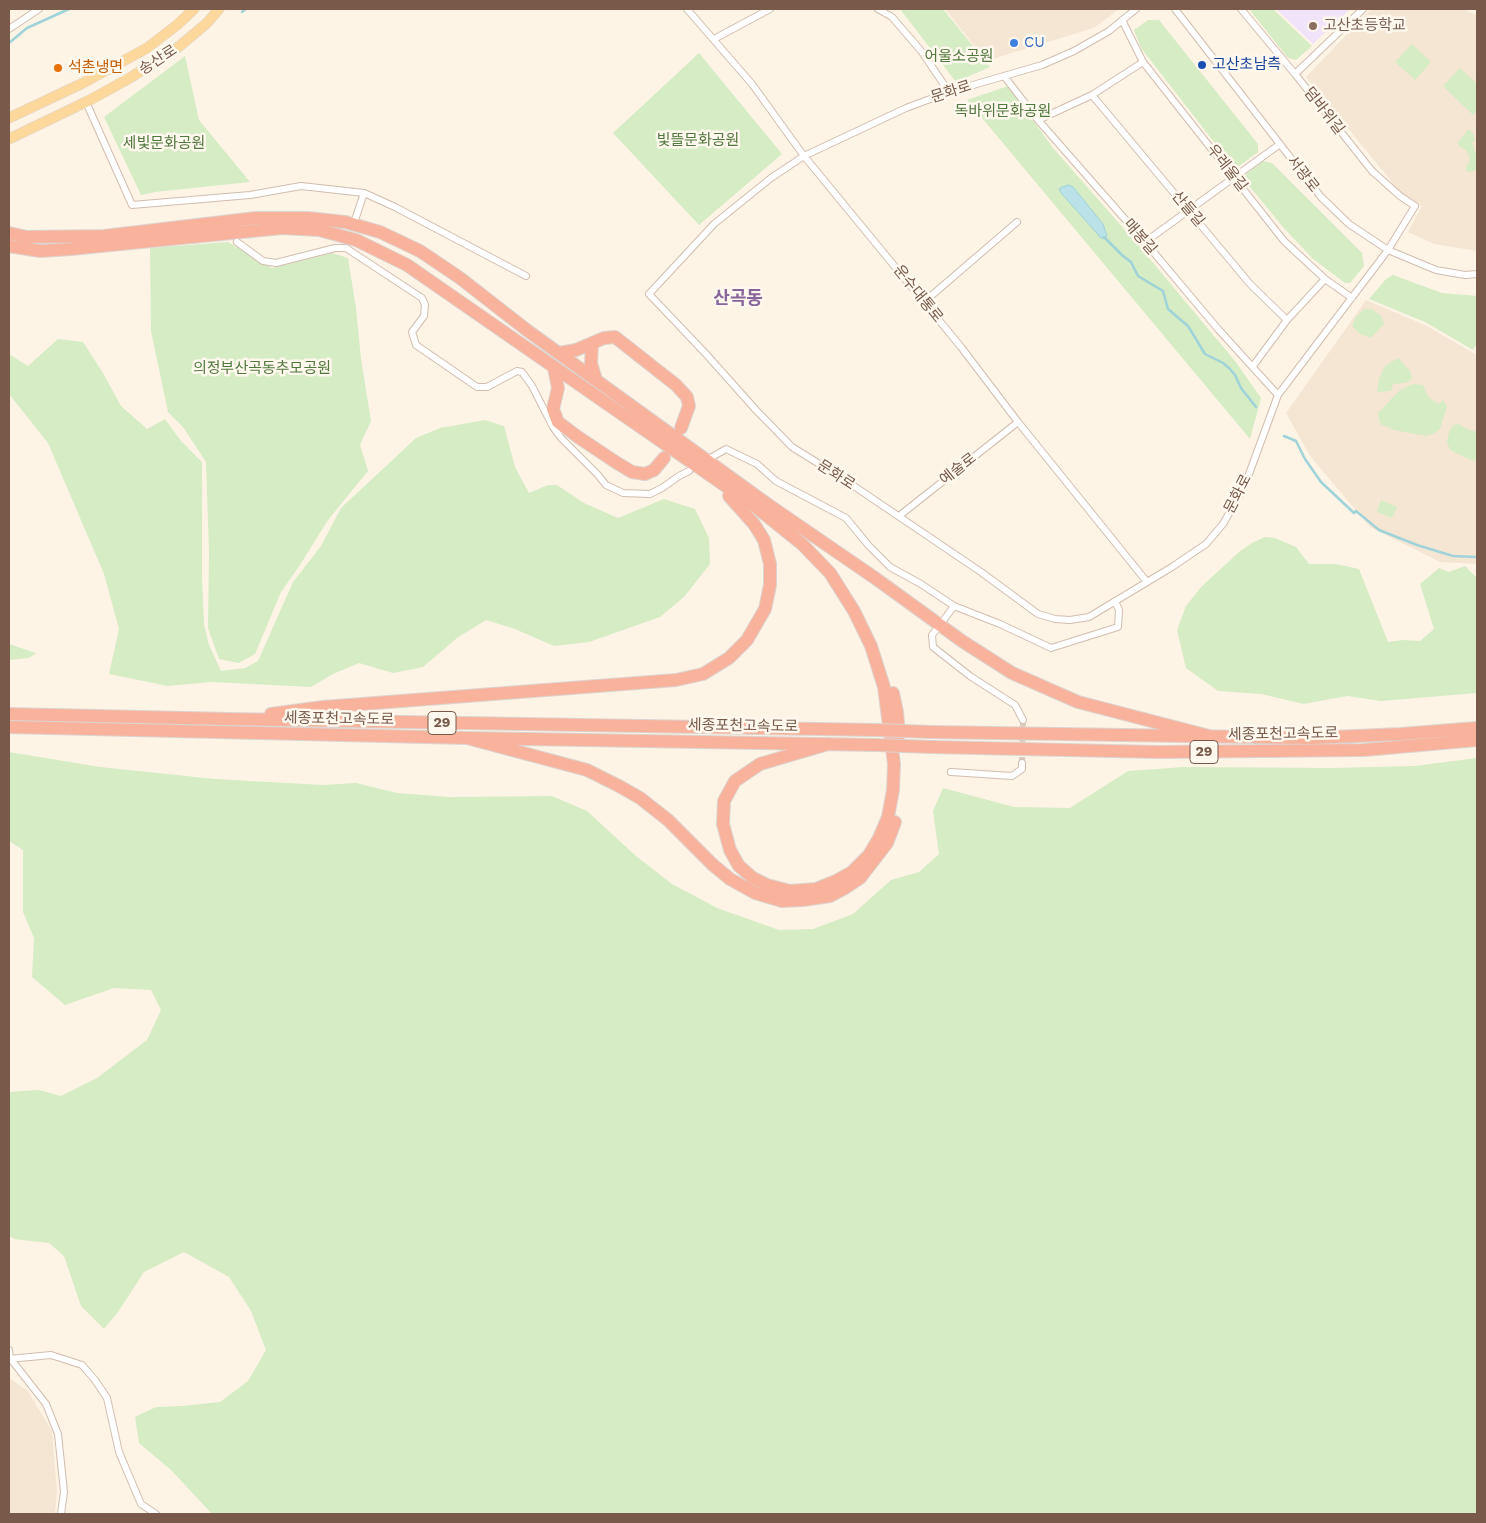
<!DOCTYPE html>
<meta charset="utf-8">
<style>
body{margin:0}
#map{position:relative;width:1486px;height:1523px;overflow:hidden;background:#fdf4e6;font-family:"Work Sans",sans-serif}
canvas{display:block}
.frame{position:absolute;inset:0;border:10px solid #78594a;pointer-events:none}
</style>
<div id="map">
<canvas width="1486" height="1523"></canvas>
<div class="frame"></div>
</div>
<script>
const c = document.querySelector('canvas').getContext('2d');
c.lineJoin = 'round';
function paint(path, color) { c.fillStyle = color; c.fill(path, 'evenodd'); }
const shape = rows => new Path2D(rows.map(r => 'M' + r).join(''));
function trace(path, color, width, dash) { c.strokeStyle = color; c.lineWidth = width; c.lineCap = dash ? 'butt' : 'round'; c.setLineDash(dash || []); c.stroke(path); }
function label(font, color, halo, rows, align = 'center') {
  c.font = font + ' "Work Sans","Noto Sans KR",sans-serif'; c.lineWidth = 5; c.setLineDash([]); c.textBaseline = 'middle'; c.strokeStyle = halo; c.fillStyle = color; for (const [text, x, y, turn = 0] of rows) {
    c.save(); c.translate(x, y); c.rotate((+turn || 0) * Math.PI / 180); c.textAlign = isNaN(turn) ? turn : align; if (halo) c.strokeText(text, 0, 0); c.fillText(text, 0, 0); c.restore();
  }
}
paint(shape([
 [945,9,1119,9,1094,28,986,61],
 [1371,9,1463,9,1477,15,1477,251,1434,244,1408,232,1422,206,1400,192,1306,77],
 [1366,300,1425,325,1477,355,1477,564,1440,562,1370,527,1310,456,1286,413],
 [9,1378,28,1391,52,1431,57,1491,55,1514,9,1514]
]), '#f5e6d4');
paint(shape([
 [1276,9,1350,9,1313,44]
]), '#f1e3fa');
paint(shape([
 [900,9,943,9,990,67,956,82],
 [1249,9,1273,9,1312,46,1296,60,1288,58],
 [1148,20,1159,20,1258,144,1258,152,1238,167,1231,164,1141,48,1134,30],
 [1412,44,1431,62,1415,80,1395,62],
 [699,53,782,154,699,225,613,133],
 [185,56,199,120,250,182,155,192,141,195,104,117],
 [1460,68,1477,84,1477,111,1473,115,1443,86],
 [1008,86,1053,148,1139,246,1235,361,1261,398,1250,439,967,100],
 [1469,129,1474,135,1475,141,1472,142,1477,158,1477,168,1472,172,1466,171,1466,167,1470,160,1467,151,1459,146,1458,142],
 [1263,161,1272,163,1362,253,1364,266,1350,283,1345,283,1313,259,1283,227,1245,181,1246,174],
 [228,242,272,268,332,253,348,258,356,308,361,359,371,421,360,445,368,471,328,520,300,565,281,592,255,654,239,663,219,659,208,628,209,552,206,462,183,427,168,412,151,331,150,248],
 [1393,275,1442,293,1477,296,1477,343,1473,350,1425,322,1369,299,1386,279],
 [1364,309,1372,309,1381,316,1384,324,1371,338,1360,334,1352,326,1356,317],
 [58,339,83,342,103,373,121,406,147,429,165,419,181,441,202,462,202,577,204,625,209,645,221,671,245,668,258,661,293,582,321,546,341,508,416,438,440,428,485,420,504,426,515,467,529,493,548,485,557,485,584,503,618,518,664,499,695,509,709,538,710,564,684,597,660,617,589,642,554,646,515,629,486,620,457,638,423,667,393,673,359,663,333,674,311,687,211,682,168,686,109,674,119,629,104,574,48,443,9,394,9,354,28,366],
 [1398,358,1410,371,1412,379,1406,383,1393,384,1391,391,1377,392,1379,379,1385,366],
 [1413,384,1423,385,1429,398,1439,404,1443,400,1447,406,1440,429,1433,434,1426,436,1394,430,1380,424,1378,413,1395,395,1402,389],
 [1459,424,1467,429,1477,432,1477,461,1471,460,1450,450,1447,442,1449,432,1453,425],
 [1381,500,1397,507,1392,518,1377,512],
 [1265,537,1275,538,1296,547,1309,564,1336,564,1359,569,1388,642,1402,640,1420,641,1434,629,1420,584,1439,568,1449,572,1465,566,1477,578,1477,693,1381,701,1347,696,1304,704,1261,694,1218,691,1186,668,1177,630,1186,606,1202,586,1239,552,1252,543],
 [9,644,36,653,29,658,9,660],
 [9,752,100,767,215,779,322,785,356,783,397,793,449,797,552,796,587,811,636,856,672,884,717,908,779,930,813,929,853,914,891,880,919,872,939,854,933,811,943,788,1014,807,1070,808,1128,771,1184,767,1333,768,1415,766,1477,758,1477,1514,212,1514,171,1470,139,1443,135,1417,156,1407,182,1406,220,1402,248,1381,266,1350,251,1311,229,1277,184,1252,144,1272,118,1312,104,1329,81,1306,64,1256,49,1243,14,1239,9,1235,9,1092,39,1090,61,1096,97,1078,147,1040,161,1010,151,990,114,988,65,1005,32,977,34,938,23,912,23,850,9,841]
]), '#d5ecc4');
const water = shape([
 [1069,185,1073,187,1103,224,1107,236,1102,239,1062,194,1059,189,1062,187,1069,185]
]);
paint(water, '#bae2e8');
trace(water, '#a0d2da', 1);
trace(shape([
 [242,12,246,9],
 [9,43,27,28,69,9],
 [1104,237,1123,256,1131,262,1138,276,1163,291,1168,309,1188,326,1205,354,1223,363,1229,368,1235,375,1241,388,1256,407],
 [1284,436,1296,441,1305,459,1321,482,1354,513,1356,511,1379,530,1417,545,1453,556,1477,557]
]), '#a0d2da', 2.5);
trace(shape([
 [1022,763,1023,720]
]), '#dccdbf', 6, [6, 3]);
const minor = shape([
 [687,9,752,84,804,156,961,347,1018,422,1147,582],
 [878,9,892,17,922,52,949,92],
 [1136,9,1109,31,1074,51,1042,65,949,92,906,108,804,156,771,178,714,224,649,294,706,354,756,410,792,447,842,478,981,572,1038,614,1055,619,1070,620,1089,617,1172,567,1206,544,1223,524,1245,485,1278,395,1388,250,1415,206,1400,196,1372,171,1295,74,1241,9],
 [1175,9,1321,197,1349,224,1388,250,1436,270,1465,275,1477,274],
 [1122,20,1143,62,1284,241,1325,279,1352,298],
 [9,29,39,9],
 [714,39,770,9],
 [1295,74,1363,9],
 [1004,76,1038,120,1145,242,1218,329,1278,395],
 [1092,95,1250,284,1287,320],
 [86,102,132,205,250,195,301,186,364,193,395,207,526,276],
 [1038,120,1092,95,1143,62],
 [355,220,364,193],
 [237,242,263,261,276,263,335,248,346,248,422,298,425,305,424,316,412,332,416,345,477,387,487,387,517,371,522,372,532,386,553,427,562,439,598,475,606,485,623,493,650,494,662,488,679,476,689,471],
 [1145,242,1280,144],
 [924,302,1017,222],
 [1253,366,1287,320,1325,279],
 [712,457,726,449,757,464,776,481,846,518,869,546,890,567,921,584,954,606],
 [899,516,1018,422],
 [943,621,954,606,1000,624,1051,648,1118,627,1119,610,1115,601],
 [937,629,932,635,933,647,970,676,1015,705,1023,720],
 [951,772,1012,776,1022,769,1022,763],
 [9,1350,10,1358,46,1404,58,1434,64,1492,61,1514],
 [9,1359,51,1355,82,1365,95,1380,107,1398,119,1452,141,1504,156,1514]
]);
const primary = shape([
 [9,118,83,83,147,48,177,25,194,9],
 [9,139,90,100,128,79,175,50,207,23,219,9]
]);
const motorway = shape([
 [9,233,27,237,104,236,256,218,308,218,345,222,380,232,420,251,460,278,528,331,770,506,875,578,962,641,1012,673,1078,702,1213,737],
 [9,246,40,251,71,249,282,228,319,230,356,240,407,265,756,507,802,544,830,573,854,611,871,646,884,687,894,764,893,790,888,817,879,838,869,855,852,872,836,881,816,889,790,891,767,885,753,878,739,866,730,850,723,824,724,801,735,781,760,764,828,744],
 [592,344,591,363,596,380],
 [559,353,576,350,604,338,615,337,676,385,687,397,689,406,681,428],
 [554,368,558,388,553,409,558,422,578,437,617,463,632,472,645,474,654,470,664,458],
 [893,693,897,712,899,735],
 [9,714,229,719,876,730],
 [271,714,323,707,676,680,703,674,729,658,747,640,765,609,770,585,770,564,764,540,754,524,729,496],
 [9,727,467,738,876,745],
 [932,732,1312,738,1401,734,1477,728],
 [467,738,587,770,619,786,640,798,668,820,713,865,730,879,755,893,782,901,803,900,830,896,845,888,860,878,887,843,895,822],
 [931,747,1158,752,1364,750,1477,740]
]);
trace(minor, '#d2bdae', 8);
trace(primary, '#dcd4d0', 11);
trace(motorway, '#dcd4d0', 14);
trace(minor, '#fff', 6);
trace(primary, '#fdd89d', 10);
trace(motorway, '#f9b29b', 12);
const motorwayBridge = shape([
 [876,730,932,732],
 [876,745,931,747]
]);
trace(motorwayBridge, '#dcd4d0', 14, []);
trace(motorwayBridge, '#f9b29b', 12);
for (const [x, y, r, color] of [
 [1313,26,5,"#8d6e63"],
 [1014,43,5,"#3f7fe0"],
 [1202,65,5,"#1a4fb4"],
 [58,68,5,"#e8710a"]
]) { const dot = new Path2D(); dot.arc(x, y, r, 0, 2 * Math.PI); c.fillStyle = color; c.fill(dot); trace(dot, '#fff8ee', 2); }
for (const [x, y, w] of [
 [442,723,28],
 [1204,752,28]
]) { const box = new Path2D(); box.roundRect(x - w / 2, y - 11.5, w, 23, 4); c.fillStyle = '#fff8ee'; c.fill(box); trace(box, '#78594a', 1); }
label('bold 14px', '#78594a', null, [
 ["29",442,723],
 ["29",1204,752]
]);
label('15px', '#785e54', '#fff8ee', [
 ["고산초등학교",1323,26]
], 'left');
label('15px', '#366cbe', '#fff8ee', [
 ["CU",1024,43]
], 'left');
label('15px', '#51783e', '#fff8ee', [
 ["어울소공원",959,57],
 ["독바위문화공원",1003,112],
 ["빛뜰문화공원",698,141],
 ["세빛문화공원",164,144],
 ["의정부산곡동추모공원",262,369]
]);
label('15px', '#78594a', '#fff8ee', [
 ["송산로",158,60,-33],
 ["문화로",951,92,-18],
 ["덤바위길",1324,111,52],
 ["우레울길",1227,168,52],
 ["서광로",1303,174,52],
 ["산들길",1188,209,50],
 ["매봉길",1140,237,49],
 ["운수대통로",918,294,51],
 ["예술로",958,469,-38],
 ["문화로",836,475,33],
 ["문화로",1238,494,-63],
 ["세종포천고속도로",339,719,1],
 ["세종포천고속도로",743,726,1],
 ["세종포천고속도로",1283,734,-1]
]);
label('15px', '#164399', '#fff8ee', [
 ["고산초남측",1212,65]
], 'left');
label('15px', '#c56008', '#fff8ee', [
 ["석촌냉면",68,68]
], 'left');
label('bold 18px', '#88659b', '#fff8ee', [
 ["산곡동",738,299]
]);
</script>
